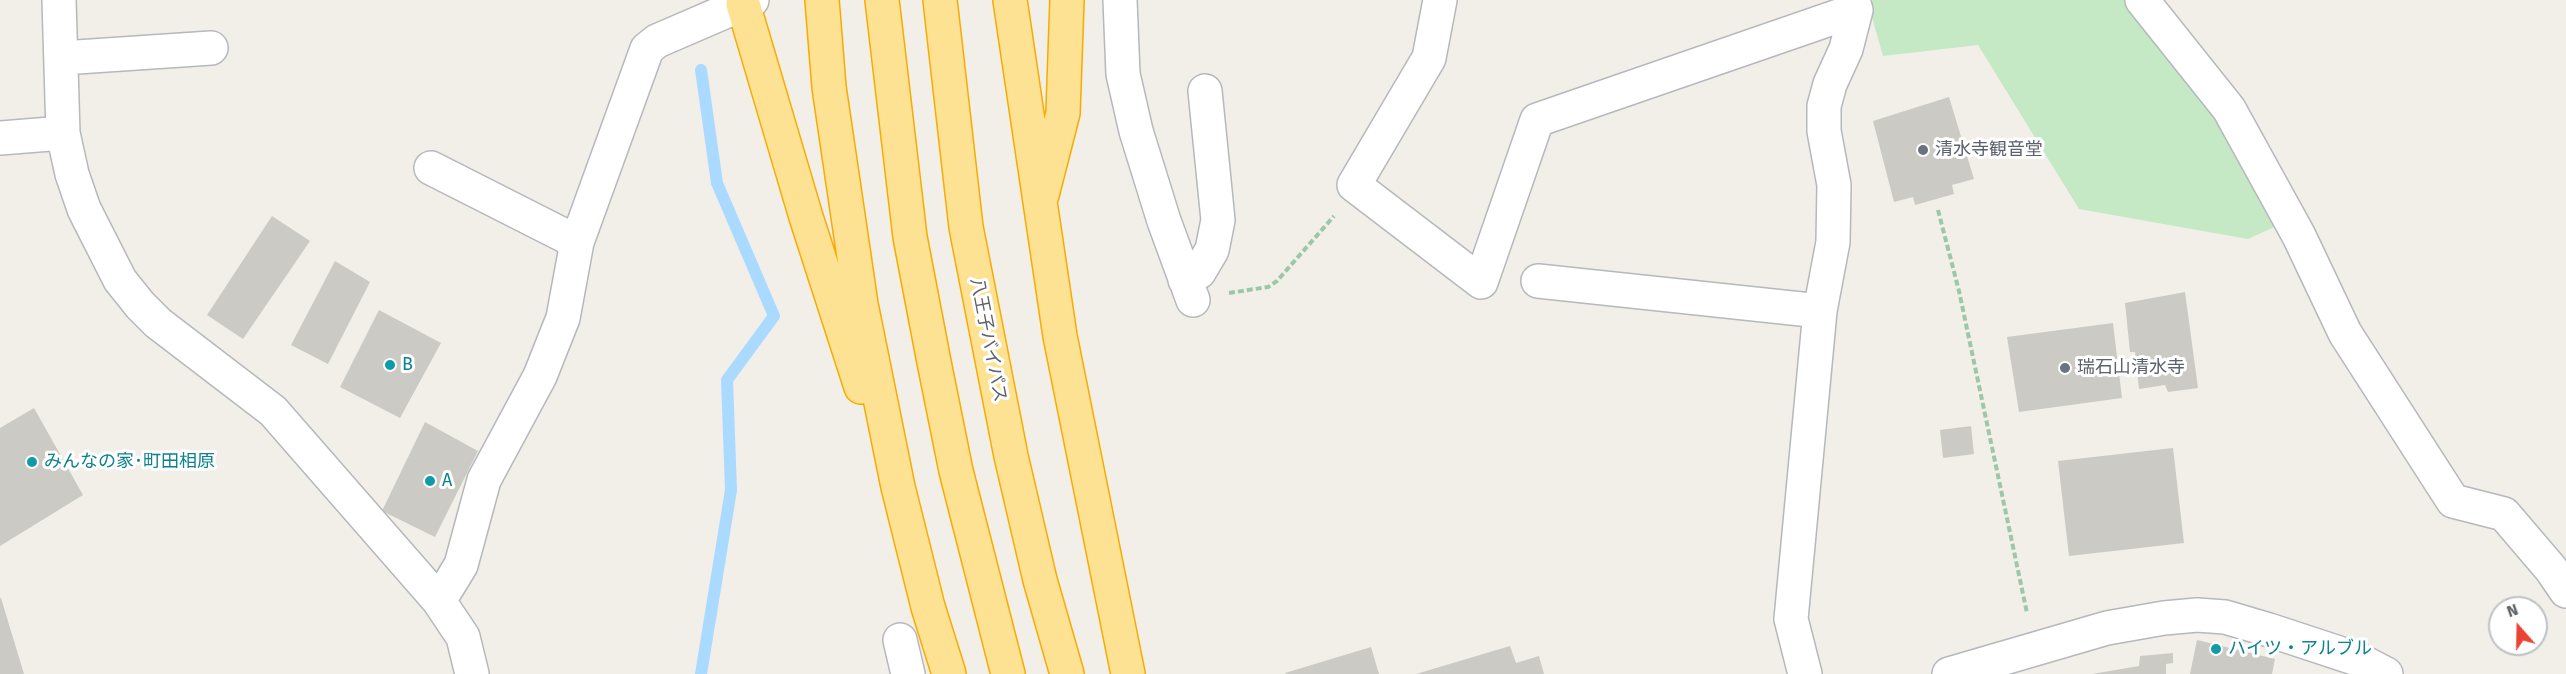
<!DOCTYPE html>
<meta charset="utf-8">
<style>
body{margin:0}
#map{position:relative;width:2566px;height:674px;overflow:hidden;background:#f1efe8;font-family:"Fira Sans",sans-serif}
canvas{display:block}
.north{position:absolute;left:2488px;top:596px;width:60px;height:60px;box-sizing:border-box;background:#fff;border:2px solid #bfc1c3;border-radius:50%;rotate:340deg;font-size:16px;font-weight:700;line-height:24px;text-align:center;color:#5f6368}
.north::after{content:'';display:block;margin:auto;width:21px;height:27px;background:#ea4335;clip-path:polygon(50% 0,100% 100%,50% 72%,0 100%)}
</style>
<div id="map">
<canvas width="2566" height="674"></canvas>
<div class="north">N</div>
</div>
<script>
const c = document.querySelector('canvas').getContext('2d');
c.lineJoin = 'round';
function paint(path, color) { c.fillStyle = color; c.fill(path, 'evenodd'); }
const shape = rows => new Path2D(rows.map(r => 'M' + r).join(''));
function trace(path, color, width, dash) { c.strokeStyle = color; c.lineWidth = width; c.lineCap = dash ? 'butt' : 'round'; c.setLineDash(dash || []); c.stroke(path); }
function label(font, color, halo, rows, align = 'center') {
  c.font = font + ' "Fira Sans","Noto Sans JP",sans-serif'; c.lineWidth = 6; c.setLineDash([]); c.textBaseline = 'middle'; c.strokeStyle = halo; c.fillStyle = color; for (const [text, x, y, turn = 0] of rows) {
    c.save(); c.translate(x, y); c.rotate((+turn || 0) * Math.PI / 180); c.textAlign = isNaN(turn) ? turn : align; if (halo) c.strokeText(text, 0, 0); c.fillText(text, 0, 0); c.restore();
  }
}
paint(shape([
 [1867,0,2128,0,2223,114,2283,223,2248,239,2079,209,1978,45,1883,56]
]), '#c5e8c5');
trace(shape([
 [701,674,731,490,727,380,774,316,717,183,701,70]
]), '#aadaff', 12);
paint(shape([
 [1949,97,1974,179,1952,185,1954,194,1915,205,1913,197,1894,202,1873,121],
 [272,216,310,241,243,339,207,315],
 [335,261,370,282,328,364,291,345],
 [2185,292,2198,388,2168,392,2165,385,2139,389,2135,352,2130,352,2125,303],
 [379,310,441,343,400,418,340,387],
 [2113,323,2122,398,2019,412,2007,337],
 [34,408,83,495,0,546,0,428],
 [425,422,478,451,435,537,382,511],
 [1971,426,1974,454,1943,458,1940,430],
 [2173,448,2184,543,2069,556,2058,461],
 [0,598,1,598,24,674,0,674],
 [2197,640,2275,659,2272,674,2190,674],
 [1510,646,1516,663,1539,656,1544,674,1416,674],
 [1371,647,1379,674,1286,674,1285,673],
 [2173,653,2173,663,2166,664,2166,674,2092,674,2139,666,2140,656]
]), '#cccac5');
const minor = shape([
 [59,0,63,133,72,174,84,209,120,280,140,305,158,323,273,411,439,601,463,637,472,674],
 [1120,0,1123,74,1136,131,1164,221,1193,300],
 [1440,0,1429,58,1354,185,1481,282,1537,120,1856,10],
 [2142,0,2229,109,2299,236,2345,333,2453,501,2504,514,2551,569,2566,591],
 [62,58,211,48],
 [0,138,63,133],
 [431,168,577,242],
 [1185,280,1199,272,1212,250,1218,220,1205,91],
 [1538,281,1820,311],
 [439,601,461,565,484,480,540,376,563,318,577,242,647,49,657,41,752,0],
 [900,640,908,674],
 [1805,674,1791,619,1820,311,1833,242,1834,185,1824,131,1824,106,1830,84,1846,49,1856,10,1853,0],
 [1949,674,2107,628,2164,618,2197,615,2225,617,2269,630,2357,659,2386,674]
]);
const highway = shape([
 [822,0,829,87,861,304,898,487,928,607,949,674],
 [882,0,910,237,934,362,956,471,1008,674],
 [940,0,966,227,1011,456,1040,580,1067,674],
 [1010,0,1060,336,1128,674],
 [743,4,806,217,861,387],
 [1042,195,1063,113,1067,0]
]);
trace(minor, '#b5b8bc', 36);
trace(highway, '#f9ab00', 36);
trace(shape([
 [1938,210,1959,291,2027,613],
 [1229,293,1268,287,1277,281,1334,216]
]), '#9cc7a9', 4, [6, 3]);
trace(minor, '#fff', 33);
trace(highway, '#fde293', 33);
for (const [x, y, r, color] of [
 [1923,150,6,"#6b7280"],
 [390,365,6,"#0f9aa8"],
 [2065,368,6,"#6b7280"],
 [32,462,6,"#0f9aa8"],
 [430,481,6,"#0f9aa8"],
 [2216,649,6,"#0f9aa8"]
]) { const dot = new Path2D(); dot.arc(x, y, r, 0, 2 * Math.PI); c.fillStyle = color; c.fill(dot); trace(dot, '#fff', 2); }
label('18px', '#5b616d', '#fff', [
 ["清水寺観音堂",1935,150],
 ["瑞石山清水寺",2077,368]
], 'left');
label('18px', '#5f6368', '#fff', [
 ["八王子バイパス",988,340,79]
]);
label('18px', '#0d838f', '#fff', [
 ["B",402,365],
 ["みんなの家･町田相原",44,462],
 ["A",442,481],
 ["ハイツ・アルブル",2228,649]
], 'left');
</script>
